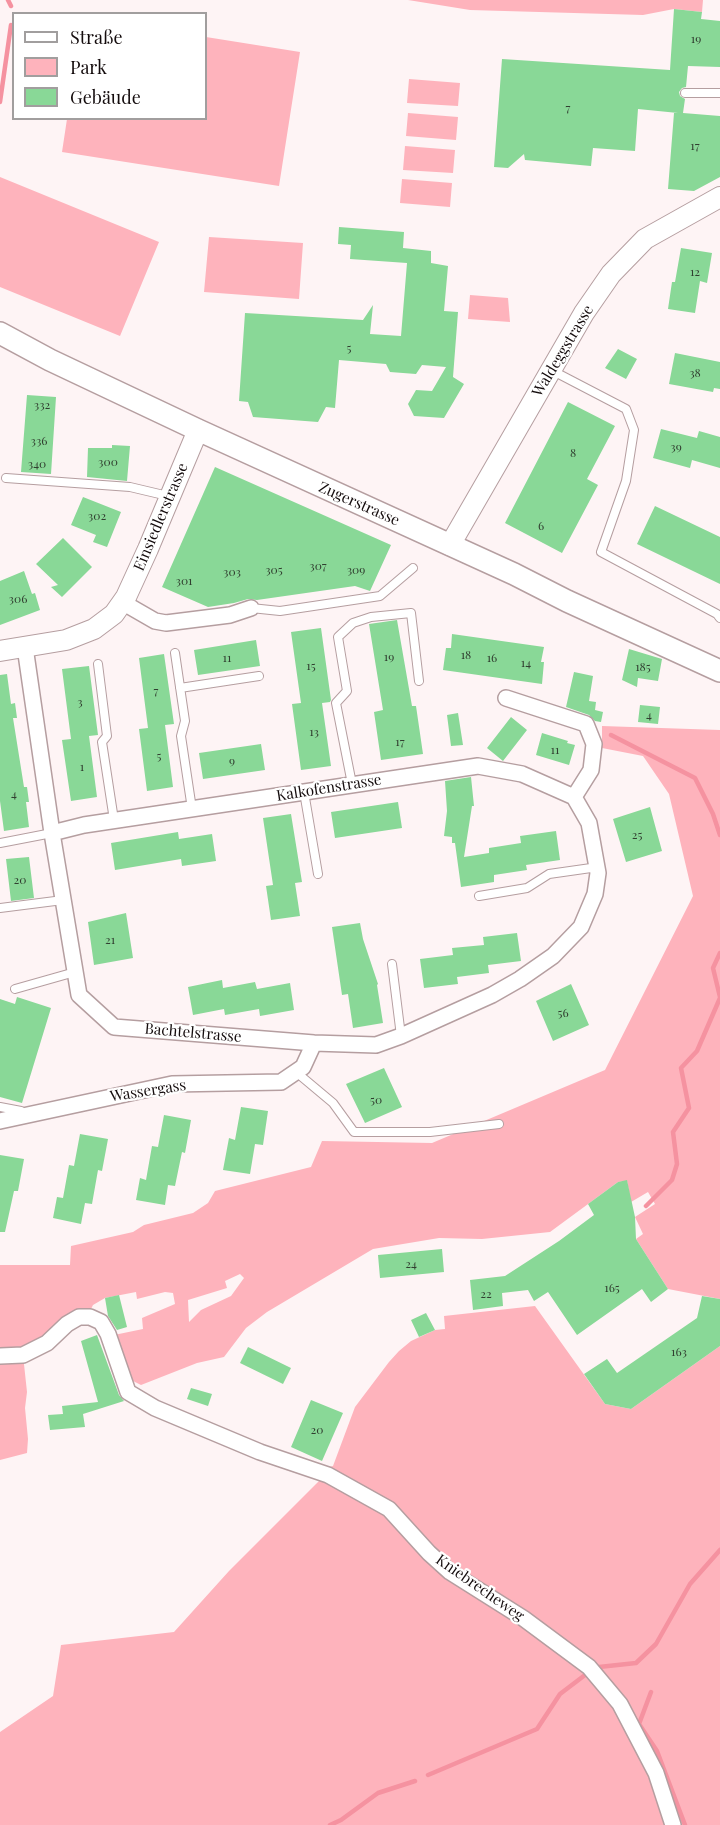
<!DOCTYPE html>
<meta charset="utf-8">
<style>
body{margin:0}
#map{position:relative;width:720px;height:1825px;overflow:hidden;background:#fef4f5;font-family:"Playfair Display",serif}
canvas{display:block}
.legend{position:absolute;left:12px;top:12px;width:195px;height:108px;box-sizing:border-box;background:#fff;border:2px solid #a19e9e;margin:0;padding:8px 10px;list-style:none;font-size:18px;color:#140c0d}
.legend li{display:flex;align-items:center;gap:12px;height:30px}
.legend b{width:30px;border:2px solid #a19e9e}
</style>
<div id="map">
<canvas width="720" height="1825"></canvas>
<ul class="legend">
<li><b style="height:8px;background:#fff"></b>Straße</li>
<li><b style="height:16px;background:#feb3bc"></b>Park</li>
<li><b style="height:16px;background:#89d897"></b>Gebäude</li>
</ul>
</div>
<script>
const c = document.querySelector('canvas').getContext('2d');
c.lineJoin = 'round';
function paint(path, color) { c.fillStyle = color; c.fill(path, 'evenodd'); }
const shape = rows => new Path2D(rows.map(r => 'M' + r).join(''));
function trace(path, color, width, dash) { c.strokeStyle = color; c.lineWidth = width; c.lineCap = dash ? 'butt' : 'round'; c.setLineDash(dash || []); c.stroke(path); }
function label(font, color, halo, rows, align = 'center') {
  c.font = font + ' "Playfair Display",serif'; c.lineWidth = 4.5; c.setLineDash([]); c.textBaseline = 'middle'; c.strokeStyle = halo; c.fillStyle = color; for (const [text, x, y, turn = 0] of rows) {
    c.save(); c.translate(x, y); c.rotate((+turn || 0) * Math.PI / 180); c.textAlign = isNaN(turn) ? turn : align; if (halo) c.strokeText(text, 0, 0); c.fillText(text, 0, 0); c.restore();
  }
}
paint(shape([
 [408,0,703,0,702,12,674,9,643,15,470,10],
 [206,37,300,52,279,186,62,152,67,119,206,118],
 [409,79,460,83,458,106,407,103],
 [408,113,458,117,456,140,406,136],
 [405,146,455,150,453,173,403,170],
 [0,177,159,242,120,336,0,287],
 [402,179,452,183,450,207,400,203],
 [209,237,303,243,299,299,204,292],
 [470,295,508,298,510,322,468,319],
 [602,726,720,730,720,1299,668,1289,636,1239,643,1234,635,1217,655,1204,648,1192,631,1202,627,1181,618,1182,550,1232,482,1239,439,1238,373,1249,267,1312,246,1328,224,1357,197,1363,141,1385,133,1381,127,1372,114,1335,143,1329,142,1318,175,1304,173,1293,165,1292,137,1299,136,1292,105,1298,93,1305,90,1311,23,1355,27,1392,25,1408,28,1439,27,1453,0,1460,0,1265,70,1265,71,1246,133,1232,144,1225,193,1213,208,1203,215,1191,311,1167,322,1141,432,1143,605,1070,693,896,669,794,643,756,602,748],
 [240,1274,244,1278,231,1296,201,1310,189,1322,188,1300,227,1288,225,1281],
 [535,1306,605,1404,631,1409,720,1346,720,1825,0,1825,0,1732,53,1696,61,1645,174,1632,229,1571,319,1481,326,1468,333,1466,355,1407,389,1362,399,1351,411,1341,435,1330,445,1329,444,1316]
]), '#feb3bc');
trace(shape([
 [8,0,11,6],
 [0,102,11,25],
 [611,735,695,778,713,814,720,835],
 [720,953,713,968,720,997],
 [646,1206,672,1180,677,1164,673,1132,689,1108,681,1068,697,1051,720,998],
 [599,1667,636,1663,656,1644,690,1584,720,1550],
 [651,1692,639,1724,657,1751,685,1825],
 [428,1775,537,1729,560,1694,585,1675],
 [330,1825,341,1820,378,1793,415,1781]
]), '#f592a0', 4.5);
paint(shape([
 [674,9,702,12,701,19,720,21,720,67,688,66,686,87,682,88,679,92,680,96,685,99,683,113,720,116,720,177,694,191,668,189,674,113,678,113,638,109,635,151,593,148,591,166,525,160,524,154,508,168,494,167,502,59,670,70],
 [339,227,404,232,403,248,431,251,431,263,448,266,444,311,458,312,453,377,464,384,444,418,414,416,408,404,416,390,432,391,446,367,422,365,416,374,390,372,386,364,339,360,335,408,326,407,318,422,253,417,248,402,239,401,245,313,363,320,373,305,370,334,401,336,407,263,350,259,351,245,338,244],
 [681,248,712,253,707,283,700,281,695,313,668,309,672,282,675,282],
 [618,349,637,359,626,379,605,368],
 [675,353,720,362,720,389,714,388,713,392,669,384],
 [27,395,56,397,51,474,21,472],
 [568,402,615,426,587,479,598,485,562,553,505,523],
 [661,429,697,438,699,431,720,437,720,468,692,460,690,468,653,458],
 [112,445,130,446,127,481,87,477,88,448,112,448],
 [215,467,391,545,370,591,355,586,257,600,248,599,234,603,208,607,162,587],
 [83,497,121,512,107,547,93,542,96,535,71,525],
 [655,506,720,537,720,584,637,544],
 [63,538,92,567,62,597,51,587,58,585,36,564],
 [24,571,32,594,35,593,40,610,0,625,0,581],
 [397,620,412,706,416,706,423,754,381,760,374,712,383,710,369,624],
 [321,628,331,700,330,702,322,703,331,766,301,770,292,704,301,703,291,632],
 [452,634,544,647,541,662,544,662,542,684,443,670,446,648,451,648],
 [256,640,260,666,198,675,194,650],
 [629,649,662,659,658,681,638,678,637,687,622,680],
 [164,654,174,724,165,725,173,787,147,791,139,729,148,728,139,658],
 [89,666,98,735,89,736,97,797,71,801,62,740,71,739,62,669],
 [574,672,593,676,589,701,596,702,595,710,603,712,601,722,595,721,589,715,566,707],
 [7,674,11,704,15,703,17,718,13,718,24,787,27,787,29,802,26,802,29,827,4,831,0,801,0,675],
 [640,705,660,707,658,724,638,722],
 [458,713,463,745,451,746,447,715],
 [511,717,527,730,503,761,487,748],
 [542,733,568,741,567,743,575,745,569,765,536,755],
 [261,744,265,770,203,779,199,753],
 [471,777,474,806,472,806,464,857,489,853,489,848,521,843,520,836,556,831,560,860,526,865,527,870,494,875,494,882,461,887,455,843,452,843,452,837,444,836,447,811,445,781],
 [398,802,402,828,335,838,331,812],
 [650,807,662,851,626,862,613,819],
 [291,814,302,882,295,883,300,916,271,920,266,886,273,885,263,818],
 [178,832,179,839,212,834,216,861,182,866,181,859,115,870,111,843],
 [29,857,34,898,11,901,6,859],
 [126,913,133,958,94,965,88,922],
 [360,923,363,939,378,984,377,985,383,1023,353,1028,348,994,342,995,332,927],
 [517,933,521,961,488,965,489,973,457,977,458,984,424,988,420,959,453,955,452,948,484,945,483,937],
 [222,980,223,988,255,982,257,989,290,983,294,1010,260,1016,259,1009,225,1015,224,1009,193,1015,188,987],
 [571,984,589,1025,553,1041,536,1001],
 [17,997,51,1008,22,1103,0,1097,0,999,15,1004],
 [384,1068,402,1107,365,1123,346,1084],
 [241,1107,268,1111,263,1145,255,1144,250,1174,223,1170,229,1138,235,1140],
 [164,1115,191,1120,185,1153,182,1152,175,1186,168,1185,165,1205,136,1200,140,1178,146,1180,152,1146,158,1147],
 [80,1134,108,1139,102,1171,98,1170,92,1204,85,1203,81,1224,53,1218,57,1197,63,1198,69,1165,74,1166],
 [0,1155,24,1159,18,1191,14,1191,5,1232,0,1232],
 [627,1180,635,1217,636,1239,668,1289,651,1302,642,1289,577,1335,548,1292,534,1301,528,1290,502,1293,503,1306,473,1310,470,1280,505,1276,559,1241,594,1215,588,1204,618,1182],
 [442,1249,444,1272,380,1278,378,1255],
 [119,1295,127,1327,117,1330,108,1316,105,1298],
 [702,1296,720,1299,720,1346,631,1409,605,1404,584,1374,607,1359,617,1373,697,1318],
 [426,1313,435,1330,419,1337,411,1320],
 [97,1335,119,1395,124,1401,83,1414,85,1427,50,1430,48,1415,63,1414,62,1406,98,1402,81,1341],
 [248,1347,291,1368,283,1384,240,1363],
 [191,1388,212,1394,208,1406,187,1399],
 [311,1400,343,1413,322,1461,291,1447]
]), '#89d897');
const service = shape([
 [685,93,720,93],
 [553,371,626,409,634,430,626,481,601,552,717,614,720,618],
 [6,478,130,487,168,496],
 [251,608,280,611,380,596,413,568],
 [175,653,185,721,181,736,192,809],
 [98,664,107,736,102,742,114,820],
 [180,688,259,676],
 [352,784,336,703,347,691,338,637,353,623,371,617,411,613,419,681],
 [304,792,318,874],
 [0,843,52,833],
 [479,896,527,888,549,874,598,867],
 [0,908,63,900],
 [392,964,401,1036],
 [15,989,75,972],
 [296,1072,333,1103,354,1132,430,1132,499,1124],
 [0,1107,21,1111,23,1114]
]);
const minor = shape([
 [122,602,155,621,166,623,230,615,251,608],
 [25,647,52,833,79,995,114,1027,314,1043,376,1045,401,1036,492,995,520,979,553,956,581,927,595,894,598,873,589,823,574,797,522,774,478,766,84,825,52,833],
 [506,698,586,724,594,744,591,770,574,797],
 [0,1121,172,1084,281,1082,303,1067,314,1043],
 [0,1356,23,1355,47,1343,67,1324,79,1317,90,1317,101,1322,108,1334,128,1392,155,1408,260,1452,328,1475,389,1509,429,1553,450,1572,523,1618,589,1667,620,1704,656,1773,673,1825]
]);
const tertiary = shape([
 [450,545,584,313,611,274,645,239,720,197],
 [0,651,66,640,94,629,114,614,126,597,148,549,198,430]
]);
const secondary = shape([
 [0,333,50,360,198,430,514,574,567,601,720,671]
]);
trace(service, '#b59ea0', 10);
trace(minor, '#b59ea0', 18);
trace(tertiary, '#b59ea0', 22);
trace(secondary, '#b59ea0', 24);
trace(service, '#fff', 8);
trace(minor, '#fff', 15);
trace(tertiary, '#fff', 20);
trace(secondary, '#fff', 21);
label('12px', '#313f30', null, [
 ["19",696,39],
 ["7",568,108],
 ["17",695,146],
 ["12",695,272],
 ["5",349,348],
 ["38",695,373],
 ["332",42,405],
 ["336",39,441],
 ["39",676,447],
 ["8",573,453],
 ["300",108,462],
 ["340",37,464],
 ["302",97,516],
 ["6",541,526],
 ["307",318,566],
 ["305",274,570],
 ["309",356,570],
 ["303",232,572],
 ["301",184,581],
 ["306",18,599],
 ["18",466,655],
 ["19",389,657],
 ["11",227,658],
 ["16",492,658],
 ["14",526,663],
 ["15",311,666],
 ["185",643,667],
 ["7",156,691],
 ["3",80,702],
 ["4",649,715],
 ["13",314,732],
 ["17",400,742],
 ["11",555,750],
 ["5",159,756],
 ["9",232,761],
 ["1",82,767],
 ["4",14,794],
 ["25",637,835],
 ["20",20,880],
 ["21",110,940],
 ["56",563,1013],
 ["50",376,1100],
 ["24",411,1264],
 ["165",612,1288],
 ["22",486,1294],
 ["163",679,1352],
 ["20",317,1430]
]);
label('15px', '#140c0d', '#fff', [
 ["Waldeggstrasse",563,351,-59],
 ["Zugerstrasse",359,504,24],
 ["Einsiedlerstrasse",161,517,-67],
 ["Kalkofenstrasse",329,788,-9],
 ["Bachtelstrasse",193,1033,5],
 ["Wassergass",148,1091,-9],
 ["Kniebrecheweg",480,1588,35]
]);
</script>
